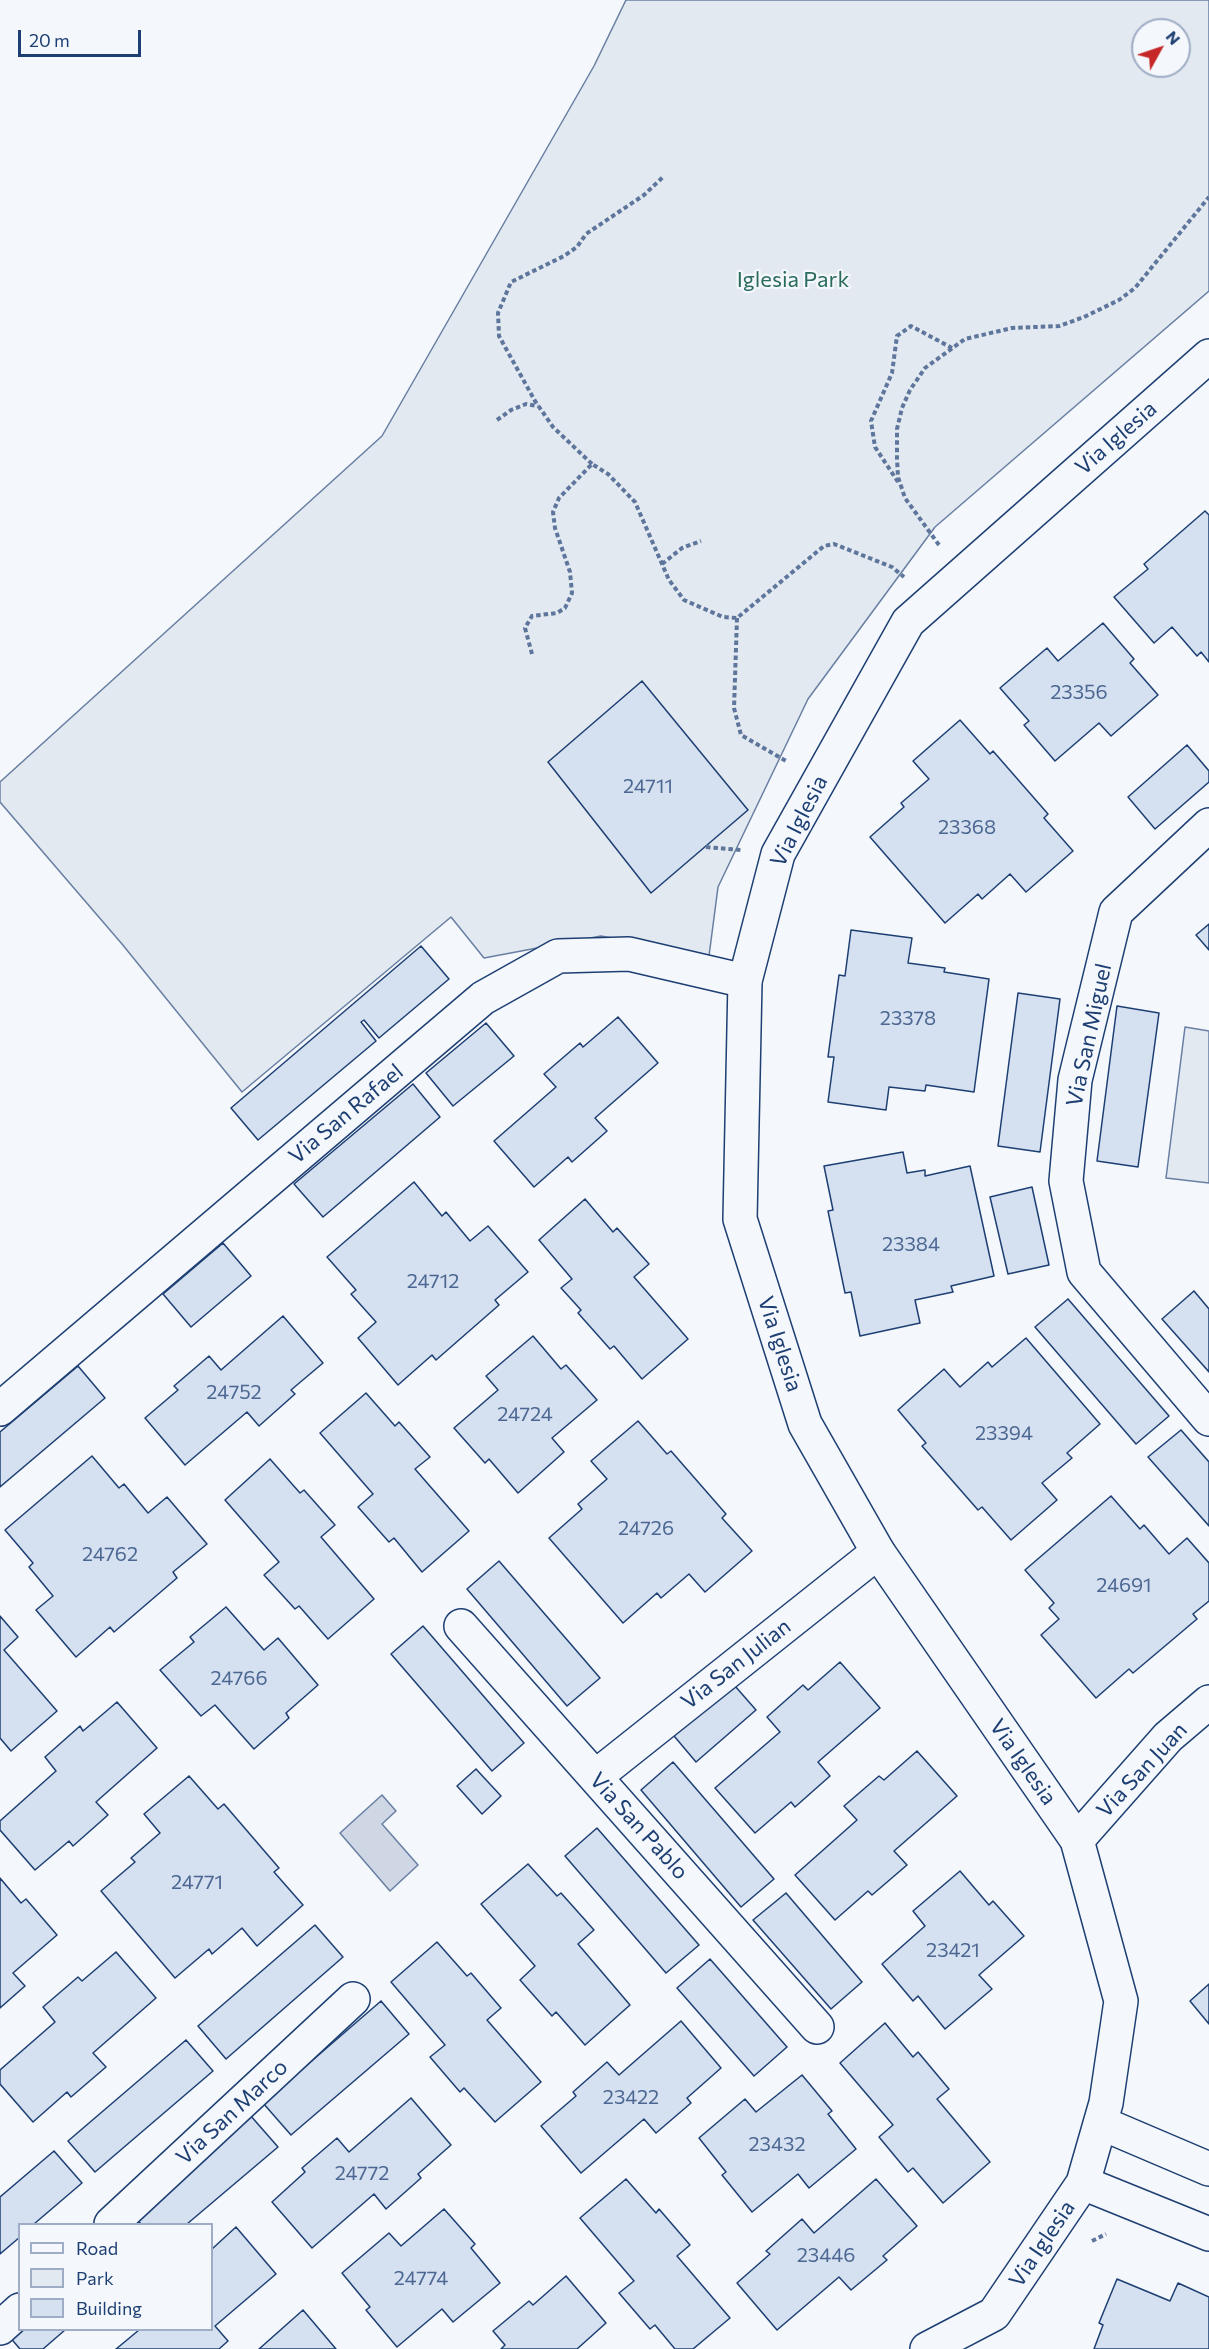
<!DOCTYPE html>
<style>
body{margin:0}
#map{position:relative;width:1209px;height:2349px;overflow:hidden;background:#f4f7fb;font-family:Commissioner,sans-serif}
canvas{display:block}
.legend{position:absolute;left:18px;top:2223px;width:195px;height:108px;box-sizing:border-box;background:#f4f7fb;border:2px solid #9eadc5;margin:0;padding:8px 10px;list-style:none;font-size:18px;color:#1d3f73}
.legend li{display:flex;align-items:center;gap:12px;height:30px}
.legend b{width:30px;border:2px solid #9eadc5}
.north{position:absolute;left:1131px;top:18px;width:60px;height:60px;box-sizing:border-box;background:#f4f7fb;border:2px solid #9eadc5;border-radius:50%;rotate:50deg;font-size:16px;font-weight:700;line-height:24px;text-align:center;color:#1d3f73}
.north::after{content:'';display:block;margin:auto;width:21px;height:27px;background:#c62828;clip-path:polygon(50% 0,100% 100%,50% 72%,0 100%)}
.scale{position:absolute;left:18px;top:30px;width:123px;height:27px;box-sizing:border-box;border:3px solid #1d3f73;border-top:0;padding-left:8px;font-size:18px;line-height:21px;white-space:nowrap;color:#1d3f73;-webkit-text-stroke:4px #f4f7fb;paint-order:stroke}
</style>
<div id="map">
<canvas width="1209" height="2349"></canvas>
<ul class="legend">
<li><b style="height:8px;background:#f4f7fb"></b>Road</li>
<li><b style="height:16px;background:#e3e9f0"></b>Park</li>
<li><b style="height:16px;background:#d5e0f0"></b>Building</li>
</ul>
<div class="north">N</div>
<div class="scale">20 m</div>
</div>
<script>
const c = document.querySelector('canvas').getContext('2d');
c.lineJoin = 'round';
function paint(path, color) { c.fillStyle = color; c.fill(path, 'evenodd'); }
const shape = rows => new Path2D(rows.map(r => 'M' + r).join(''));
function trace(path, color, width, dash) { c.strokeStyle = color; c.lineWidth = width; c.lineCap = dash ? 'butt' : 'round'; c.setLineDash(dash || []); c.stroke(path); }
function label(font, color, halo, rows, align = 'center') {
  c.font = font + ' Commissioner,sans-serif'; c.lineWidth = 4.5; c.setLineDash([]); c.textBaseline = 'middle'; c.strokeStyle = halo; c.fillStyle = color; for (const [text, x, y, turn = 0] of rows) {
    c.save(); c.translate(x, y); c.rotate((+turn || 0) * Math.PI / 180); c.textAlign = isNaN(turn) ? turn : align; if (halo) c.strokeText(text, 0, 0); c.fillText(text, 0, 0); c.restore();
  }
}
const green = shape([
 [626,0,1209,0,1209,291,935,527,808,699,718,887,709,956,601,936,484,958,451,917,242,1092,122,944,0,802,0,782,382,436,594,66,626,0],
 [1143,30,1179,30,1179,66,1143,66,1143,30],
 [1185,1027,1209,1031,1209,1183,1166,1178,1185,1027]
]);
paint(green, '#e3e9f0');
trace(green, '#687fa3', 1.5);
const water = shape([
 [382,1795,396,1811,382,1824,418,1865,390,1891,340,1833,382,1795]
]);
paint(water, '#cfd7e4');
trace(water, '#687fa3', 1.5);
const building = shape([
 [1205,511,1209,515,1209,662,1201,652,1197,656,1172,627,1154,643,1114,597,1148,569,1144,564,1205,511],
 [1103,623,1134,659,1130,663,1158,695,1111,736,1099,723,1055,761,1024,725,1029,721,1000,688,1047,648,1058,661,1103,623],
 [642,681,748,810,651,893,548,762,642,681],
 [960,720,990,754,993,751,1048,814,1044,818,1073,851,1026,892,1010,874,982,899,978,894,945,923,870,837,904,807,901,803,929,779,913,761,960,720],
 [1187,745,1209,771,1209,782,1155,829,1128,797,1187,745],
 [1209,924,1209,950,1196,935,1209,924],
 [851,930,912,938,908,963,945,968,944,972,989,979,974,1092,926,1085,925,1091,889,1087,886,1110,828,1102,834,1057,828,1057,839,975,845,976,851,930],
 [421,946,449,979,379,1038,364,1020,361,1022,376,1041,258,1140,231,1108,421,946],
 [1018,993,1060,999,1040,1152,998,1146,1018,993],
 [1117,1006,1159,1013,1138,1167,1097,1161,1117,1006],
 [618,1017,658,1063,595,1118,607,1131,572,1162,568,1157,534,1187,494,1141,556,1087,544,1074,580,1043,583,1047,618,1017],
 [486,1023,514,1056,453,1106,426,1073,486,1023],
 [413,1084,440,1117,323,1217,294,1184,413,1084],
 [903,1152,907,1173,925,1170,925,1176,970,1166,994,1276,951,1286,953,1292,915,1300,920,1323,860,1336,851,1292,845,1293,828,1211,833,1210,824,1166,903,1152],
 [414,1182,442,1216,446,1212,470,1241,488,1226,528,1272,495,1300,499,1305,436,1360,432,1355,398,1385,358,1338,376,1322,351,1294,356,1290,327,1257,414,1182],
 [1032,1187,1049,1265,1008,1274,990,1197,1032,1187],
 [585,1199,613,1232,617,1228,649,1264,634,1277,688,1339,642,1379,614,1346,610,1349,578,1313,581,1310,561,1288,572,1279,539,1240,585,1199],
 [223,1243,251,1276,191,1327,163,1294,223,1243],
 [1194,1291,1209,1309,1209,1372,1162,1319,1194,1291],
 [1068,1299,1169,1416,1136,1444,1035,1327,1068,1299],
 [283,1316,323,1363,291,1390,295,1394,259,1426,247,1412,185,1465,145,1418,178,1390,174,1386,209,1356,221,1370,283,1316],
 [533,1336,561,1369,566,1365,597,1400,552,1438,564,1452,518,1493,489,1459,485,1463,454,1428,498,1390,486,1376,533,1336],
 [1026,1338,1100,1424,1067,1453,1072,1458,1042,1483,1057,1500,1011,1540,982,1507,978,1510,922,1446,926,1443,898,1410,944,1369,960,1387,988,1362,992,1367,1026,1338],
 [78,1366,105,1398,0,1487,0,1432,78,1366],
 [366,1393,395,1426,399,1422,430,1457,415,1469,469,1531,422,1572,394,1538,389,1542,358,1507,373,1494,320,1433,366,1393],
 [638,1421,667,1454,671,1451,726,1514,722,1518,752,1551,705,1592,689,1574,661,1598,657,1593,623,1623,549,1538,582,1509,578,1504,607,1479,591,1461,638,1421],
 [1181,1430,1209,1462,1209,1526,1148,1457,1181,1430],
 [92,1456,119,1488,124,1484,148,1513,167,1497,207,1544,173,1572,177,1578,114,1632,110,1627,76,1657,36,1610,53,1596,29,1567,33,1563,5,1530,92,1456],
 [270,1459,300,1493,304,1490,335,1525,321,1537,374,1599,328,1639,299,1606,295,1609,264,1575,279,1562,225,1500,270,1459],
 [1111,1496,1140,1529,1144,1525,1169,1554,1187,1538,1209,1563,1209,1601,1193,1614,1197,1619,1133,1673,1129,1669,1096,1698,1041,1635,1059,1619,1049,1608,1054,1603,1025,1570,1111,1496],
 [499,1561,600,1678,567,1706,467,1589,499,1561],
 [226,1607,264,1650,278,1638,318,1685,286,1713,289,1718,254,1749,215,1705,201,1716,160,1670,194,1642,190,1637,226,1607],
 [0,1616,18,1637,4,1650,57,1711,11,1751,0,1738,0,1616],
 [423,1626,524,1743,492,1771,391,1654,423,1626],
 [840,1662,880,1708,818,1762,830,1776,795,1807,791,1802,755,1833,715,1788,780,1732,767,1717,803,1685,808,1690,840,1662],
 [728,1678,756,1710,696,1762,669,1730,728,1678],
 [117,1702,157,1748,96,1802,108,1815,73,1846,69,1841,35,1870,0,1830,0,1821,56,1771,45,1757,80,1726,83,1731,117,1702],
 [917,1751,957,1796,894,1851,907,1865,872,1895,868,1891,835,1920,795,1875,857,1820,844,1806,879,1776,884,1780,917,1751],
 [673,1762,774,1879,741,1907,641,1790,673,1762],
 [476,1769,501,1796,482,1814,457,1786,476,1769],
 [189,1776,218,1809,224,1804,279,1868,274,1872,303,1905,257,1946,242,1928,212,1954,209,1949,175,1978,101,1891,135,1862,131,1858,160,1833,144,1814,189,1776],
 [597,1828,699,1945,666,1973,565,1856,597,1828],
 [528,1864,557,1896,561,1893,594,1930,578,1944,630,2005,585,2045,556,2012,552,2016,520,1980,535,1966,481,1904,528,1864],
 [960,1871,989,1905,993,1901,1024,1936,979,1975,992,1989,945,2029,918,1996,913,2001,882,1964,925,1926,913,1911,960,1871],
 [0,1878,21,1903,26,1899,57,1935,13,1973,25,1986,0,2008,0,1878],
 [786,1893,862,1982,831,2009,753,1920,786,1893],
 [315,1925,343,1957,226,2059,198,2026,315,1925],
 [437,1942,467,1976,471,1973,501,2008,487,2020,541,2082,495,2122,464,2088,460,2092,430,2057,445,2045,391,1982,437,1942],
 [116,1952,156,1998,93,2053,106,2067,71,2097,67,2092,33,2122,0,2084,0,2070,55,2022,43,2007,78,1977,82,1981,116,1952],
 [710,1959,787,2047,754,2076,677,1988,710,1959],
 [1209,1984,1209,2024,1190,2001,1209,1984],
 [381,2001,409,2034,291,2135,263,2103,381,2001],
 [681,2021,721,2068,687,2098,691,2103,656,2133,644,2119,581,2173,541,2126,576,2096,573,2092,607,2062,619,2075,681,2021],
 [885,2023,913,2057,918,2052,949,2089,937,2099,990,2162,943,2203,913,2168,908,2172,879,2137,893,2125,840,2063,885,2023],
 [186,2040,213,2071,95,2172,68,2141,186,2040],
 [802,2075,832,2111,828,2114,856,2149,809,2188,798,2174,752,2212,722,2175,726,2172,699,2138,745,2099,756,2112,802,2075],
 [411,2098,451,2145,418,2174,421,2178,386,2209,374,2194,312,2248,272,2202,305,2172,302,2168,337,2138,349,2152,411,2098],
 [250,2115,278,2147,187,2224,141,2224,133,2215,250,2115],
 [54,2151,82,2183,34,2224,20,2224,20,2237,0,2254,0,2197,54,2151],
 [626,2179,656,2213,659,2209,690,2245,677,2256,730,2318,693,2349,675,2349,655,2325,650,2329,619,2293,634,2281,580,2218,626,2179],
 [876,2179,917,2226,883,2256,887,2260,851,2290,839,2277,777,2330,737,2283,770,2254,766,2251,802,2219,814,2233,876,2179],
 [444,2209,475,2244,471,2248,500,2283,453,2322,442,2309,397,2347,366,2310,370,2307,342,2273,389,2233,401,2246,444,2209],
 [236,2227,276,2274,215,2326,228,2341,219,2349,116,2349,139,2330,212,2330,212,2249,236,2227],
 [566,2276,606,2323,577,2349,501,2349,505,2345,493,2331,529,2301,533,2305,566,2276],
 [1117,2279,1170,2301,1178,2283,1209,2297,1209,2349,1094,2349,1103,2325,1099,2323,1117,2279],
 [303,2310,336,2349,259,2349,303,2310],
 [2,2328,20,2330,65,2330,43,2349,20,2349,2,2328]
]);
paint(building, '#d5e0f0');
trace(building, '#1d3f73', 1.5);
const minor = shape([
 [1209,825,1116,912,1075,1080,1066,1181,1084,1272,1209,1419],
 [0,1409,483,998,558,956,629,954,745,981],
 [461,1626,817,2027],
 [595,1777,878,1552],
 [1077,1840,1168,1737,1209,1702],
 [111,2224,353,1999],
 [0,2328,20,2310]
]);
const tertiary = shape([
 [1101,2123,1209,2169],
 [1083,2183,1209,2234],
 [927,2349,994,2314,1083,2183,1106,2103,1121,2001,1077,1840,878,1552,805,1424,740,1219,745,981,778,854,908,622,1209,356]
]);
trace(minor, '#1d3f73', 36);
trace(tertiary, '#1d3f73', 36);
trace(shape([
 [497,420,511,410,526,404,538,406],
 [592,464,553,427,535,401,499,336,498,313,511,282,564,256,577,247,586,234,644,195,663,177],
 [898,482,875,447,871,421,892,373,897,336,911,326,952,348],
 [939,545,905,498,898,477,897,459,897,429,902,408,910,390,925,368,965,339,1012,328,1059,326,1084,317,1119,300,1135,288,1209,197],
 [662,564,682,548,701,541],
 [737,618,734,708,741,735,786,761],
 [532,654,525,628,532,616,557,613,565,608,572,593,570,572,555,528,553,512,559,498,592,464,608,474,635,502,669,580,684,600,723,617,737,618,824,546,834,544,892,567,904,577],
 [706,847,741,850],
 [1092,2241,1106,2234]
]), '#5e769c', 4, [4.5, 3]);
trace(minor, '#f4f7fb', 33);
trace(tertiary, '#f4f7fb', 33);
label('20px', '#4b6792', null, [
 ["23356",1079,692],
 ["24711",648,786],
 ["23368",967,827],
 ["23378",908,1018],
 ["23384",911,1244],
 ["24712",433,1281],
 ["24752",234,1392],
 ["24724",525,1414],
 ["23394",1004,1433],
 ["24726",646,1528],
 ["24762",110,1554],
 ["24691",1124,1585],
 ["24766",239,1678],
 ["24771",197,1882],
 ["23421",953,1950],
 ["23422",631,2097],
 ["23432",777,2144],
 ["24772",362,2173],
 ["23446",826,2255],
 ["24774",421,2278]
]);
label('22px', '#2c6c60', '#f4f7fb', [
 ["Iglesia Park",793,280]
]);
label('22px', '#1d3f73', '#f4f7fb', [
 ["Via Iglesia",1116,438,-41],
 ["Via Iglesia",799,821,-63],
 ["Via San Miguel",1089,1035,-78],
 ["Via San Rafael",346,1114,-40],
 ["Via Iglesia",780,1344,72],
 ["Via San Julian",736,1664,-38],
 ["Via Iglesia",1023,1762,55],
 ["Via San Juan",1142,1770,-47],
 ["Via San Pablo",639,1826,48],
 ["Via San Marco",232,2112,-43],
 ["Via Iglesia",1042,2244,-56]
]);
</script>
